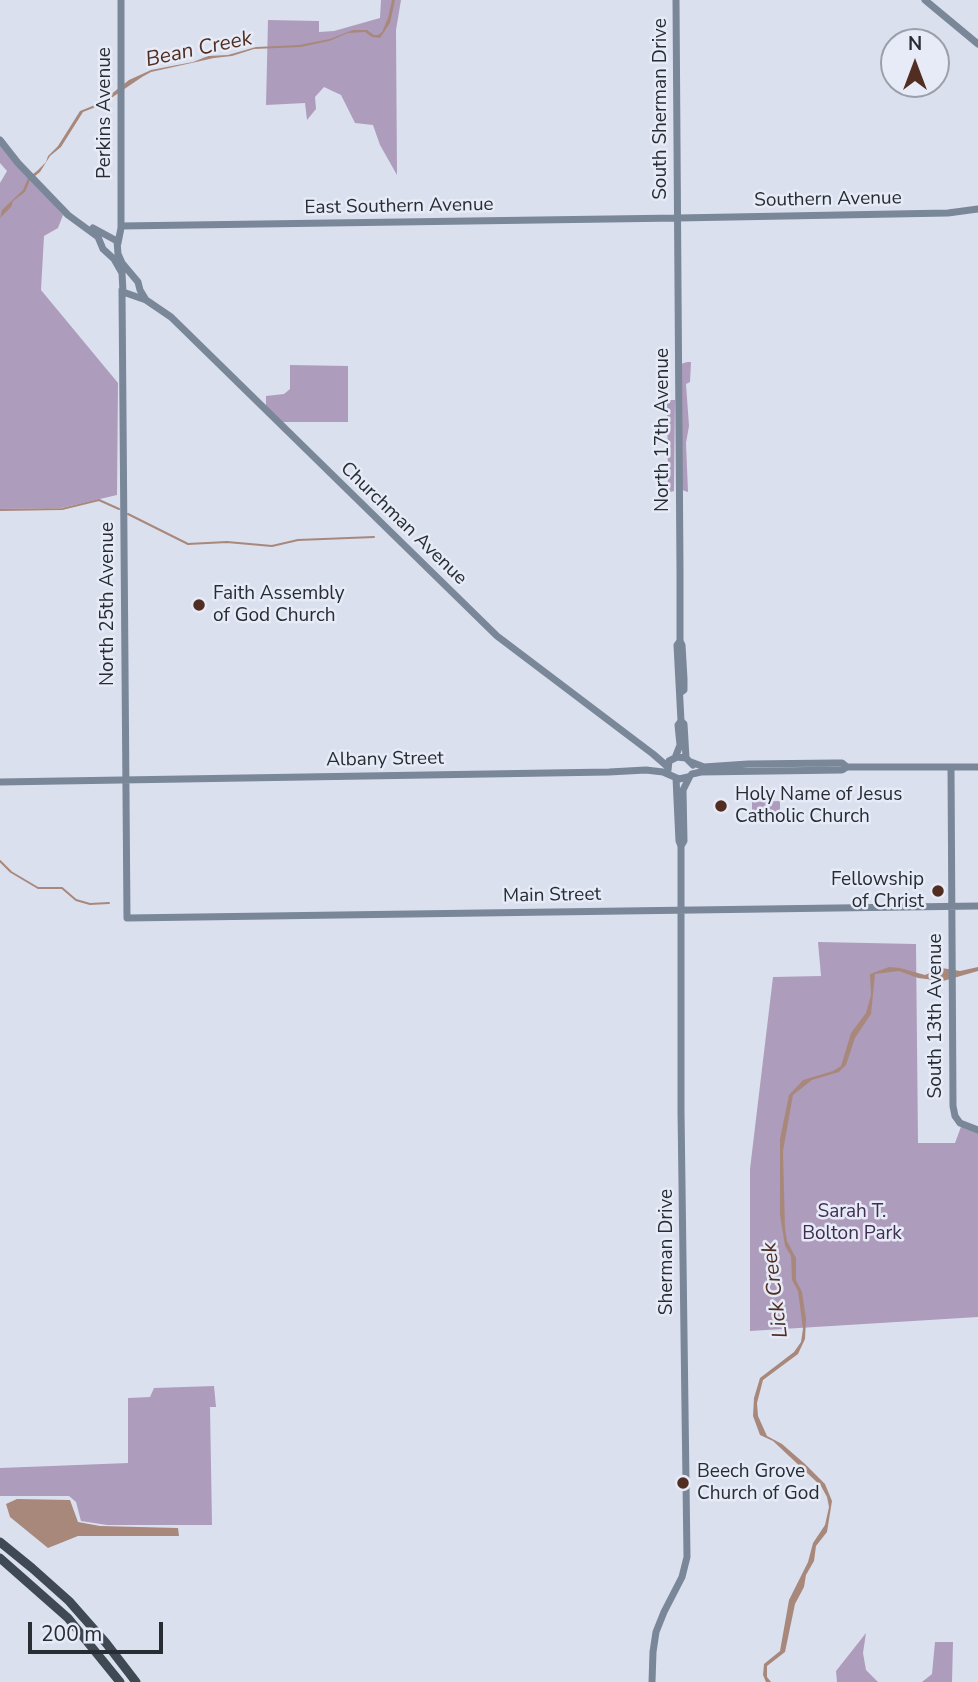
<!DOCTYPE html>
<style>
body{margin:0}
#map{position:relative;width:978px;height:1682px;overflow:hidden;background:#dbe0ef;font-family:"Nunito Sans",sans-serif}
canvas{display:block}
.north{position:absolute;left:880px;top:28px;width:70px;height:70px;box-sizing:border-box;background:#e6ebf7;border:2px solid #9a9fa9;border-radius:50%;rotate:0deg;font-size:19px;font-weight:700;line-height:28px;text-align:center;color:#272d33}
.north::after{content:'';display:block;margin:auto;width:24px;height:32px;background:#512e21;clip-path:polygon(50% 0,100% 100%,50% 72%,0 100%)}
.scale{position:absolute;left:28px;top:1622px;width:135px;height:32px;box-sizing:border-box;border:4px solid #272d33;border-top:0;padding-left:9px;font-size:21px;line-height:24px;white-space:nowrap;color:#272d33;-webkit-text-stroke:5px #e6ebf7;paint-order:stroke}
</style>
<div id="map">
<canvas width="978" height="1682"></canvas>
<div class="north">N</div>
<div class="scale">200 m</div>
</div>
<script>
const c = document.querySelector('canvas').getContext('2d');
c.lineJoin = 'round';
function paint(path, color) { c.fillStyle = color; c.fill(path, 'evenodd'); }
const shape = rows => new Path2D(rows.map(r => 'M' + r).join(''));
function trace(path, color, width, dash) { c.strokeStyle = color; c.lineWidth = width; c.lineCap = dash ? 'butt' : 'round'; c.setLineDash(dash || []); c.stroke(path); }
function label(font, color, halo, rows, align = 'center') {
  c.font = font + ' "Nunito Sans",sans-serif'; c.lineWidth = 5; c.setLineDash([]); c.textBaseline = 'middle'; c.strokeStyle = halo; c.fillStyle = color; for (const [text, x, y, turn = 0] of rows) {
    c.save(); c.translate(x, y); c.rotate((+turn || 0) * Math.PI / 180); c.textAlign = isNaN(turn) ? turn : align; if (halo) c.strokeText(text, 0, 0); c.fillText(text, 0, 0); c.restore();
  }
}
paint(shape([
 [381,0,401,0,396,30,397,175,380,145,373,125,355,123,341,95,324,87,315,97,316,109,307,120,305,103,266,105,268,20,319,21,319,32,334,31,380,18],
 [0,145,63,215,58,228,44,236,41,290,118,383,117,495,61,508,0,509,0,183,7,171,0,163],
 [687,362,691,362,690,382,686,384,689,426,686,443,688,492,682,490,681,364],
 [290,365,348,366,348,422,283,422,266,409,266,396,284,394,290,389],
 [667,400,675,400,674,491,667,493,664,492,664,488,667,487,668,479],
 [780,801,780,818,752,818,752,802],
 [818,942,916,944,918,1143,955,1143,962,1124,978,1130,978,1317,750,1331,750,1169,773,977,821,976],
 [214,1386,216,1407,210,1407,212,1525,107,1525,81,1521,76,1502,69,1496,0,1496,0,1468,128,1463,128,1398,150,1397,154,1388],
 [866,1633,863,1653,866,1670,878,1682,837,1682,836,1671],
 [935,1642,953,1642,952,1682,922,1682,932,1674]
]), '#ae9cbd');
paint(shape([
 [392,0,395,0,390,23,380,38,372,37,365,32,348,33,329,41,301,47,254,49,232,56,214,58,151,72,142,77,101,105,83,112,61,147,50,156,40,172,30,180,25,192,13,201,11,207,0,218,2,210,23,190,28,178,37,171,46,162,48,156,58,146,80,111,100,103,129,80,151,70,193,62,208,56,228,55,256,47,299,45,330,39,353,30,367,30,374,35,378,35,382,32,388,18],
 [889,967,900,968,925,975,942,968,960,971,978,967,978,971,943,981,918,978,899,971,875,974,871,1014,855,1038,846,1065,839,1072,812,1080,793,1095,783,1151,785,1228,787,1241,796,1258,796,1280,802,1292,806,1319,805,1339,798,1354,763,1380,757,1403,758,1416,767,1436,782,1444,805,1464,825,1484,832,1501,827,1532,816,1546,814,1561,806,1575,804,1587,795,1604,785,1652,767,1666,767,1677,771,1682,766,1682,763,1675,764,1664,780,1651,789,1600,808,1562,813,1543,825,1525,829,1507,827,1497,821,1486,773,1441,760,1435,753,1416,754,1398,760,1378,794,1352,801,1342,803,1329,798,1291,792,1280,791,1256,785,1246,780,1215,780,1139,789,1095,803,1080,833,1071,841,1066,851,1033,866,1013,871,995,870,974],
 [17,1499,70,1500,78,1522,100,1526,178,1528,179,1536,78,1536,48,1548,10,1517,6,1504]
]), '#a9887c');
trace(shape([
 [0,510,62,509,99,500,119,509],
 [128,514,188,544,227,542,272,546,298,540,374,537],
 [0,861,11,872,38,888,62,888,76,900,90,904,109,903]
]), '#a9887c', 2);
trace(shape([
 [925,0,978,44],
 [0,140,18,163,68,215,98,237,103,249,114,259,122,273,123,292,146,300,171,317,497,636,653,754,668,767],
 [121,226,678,218,948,213,978,209],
 [93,228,117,241,118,254,122,263,138,282,140,290,146,300],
 [118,243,121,228,121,0],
 [122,290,127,918,978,906],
 [680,641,682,645,684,679,684,690,680,693],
 [681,721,684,724,686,758],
 [675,758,680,745,678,725,681,721,677,645,680,641,680,570,676,0],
 [691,762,704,767,748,764,835,763,842,763,847,767],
 [951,767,953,1106,955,1116,960,1123,978,1130],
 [668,770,669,761,677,757,686,758,693,765],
 [692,774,701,772,842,770,847,767,978,767],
 [0,782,609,772,646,770,663,772,679,779,688,777],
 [681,846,684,841,683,790,690,776],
 [652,1682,653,1652,656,1632,664,1612,682,1577,687,1557,681,1111,681,846,679,841,676,778]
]), '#798799', 7);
trace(shape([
 [0,1542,32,1568,69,1601,106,1643,136,1682],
 [0,1558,68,1618,120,1682]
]), '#3f4954', 9);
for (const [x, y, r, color] of [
 [199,605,7,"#512e21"],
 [721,806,7,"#512e21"],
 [938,891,7,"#512e21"],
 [683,1483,7,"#512e21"]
]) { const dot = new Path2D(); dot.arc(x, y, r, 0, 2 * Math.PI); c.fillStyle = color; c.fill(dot); trace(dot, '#e6ebf7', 2.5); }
label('19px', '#272d33', '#e6ebf7', [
 ["South Sherman Drive",661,109,-90],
 ["Perkins Avenue",105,113,-90],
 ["Southern Avenue",828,200,-1],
 ["East Southern Avenue",399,207,-1],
 ["North 17th Avenue",663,430,-90],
 ["Churchman Avenue",403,524,44],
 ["North 25th Avenue",108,604,-90],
 ["Albany Street",385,760,-1],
 ["Main Street",552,896,-1],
 ["South 13th Avenue",936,1016,-90],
 ["Sherman Drive",667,1252,-90]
]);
label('19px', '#272d33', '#e6ebf7', [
 ["Faith Assembly",213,594],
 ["of God Church",213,616],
 ["Holy Name of Jesus",735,795],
 ["Catholic Church",735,817],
 ["Fellowship",924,880,"right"],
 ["of Christ",924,902,"right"],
 ["Beech Grove",697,1472],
 ["Church of God",697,1494]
], 'left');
label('19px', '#412d4f', '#e6ebf7', [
 ["Sarah T.",852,1212],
 ["Bolton Park",852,1234]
]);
label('italic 21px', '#512e21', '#e6ebf7', [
 ["Bean Creek",199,50,-12],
 ["Lick Creek",776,1290,-97]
]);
</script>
